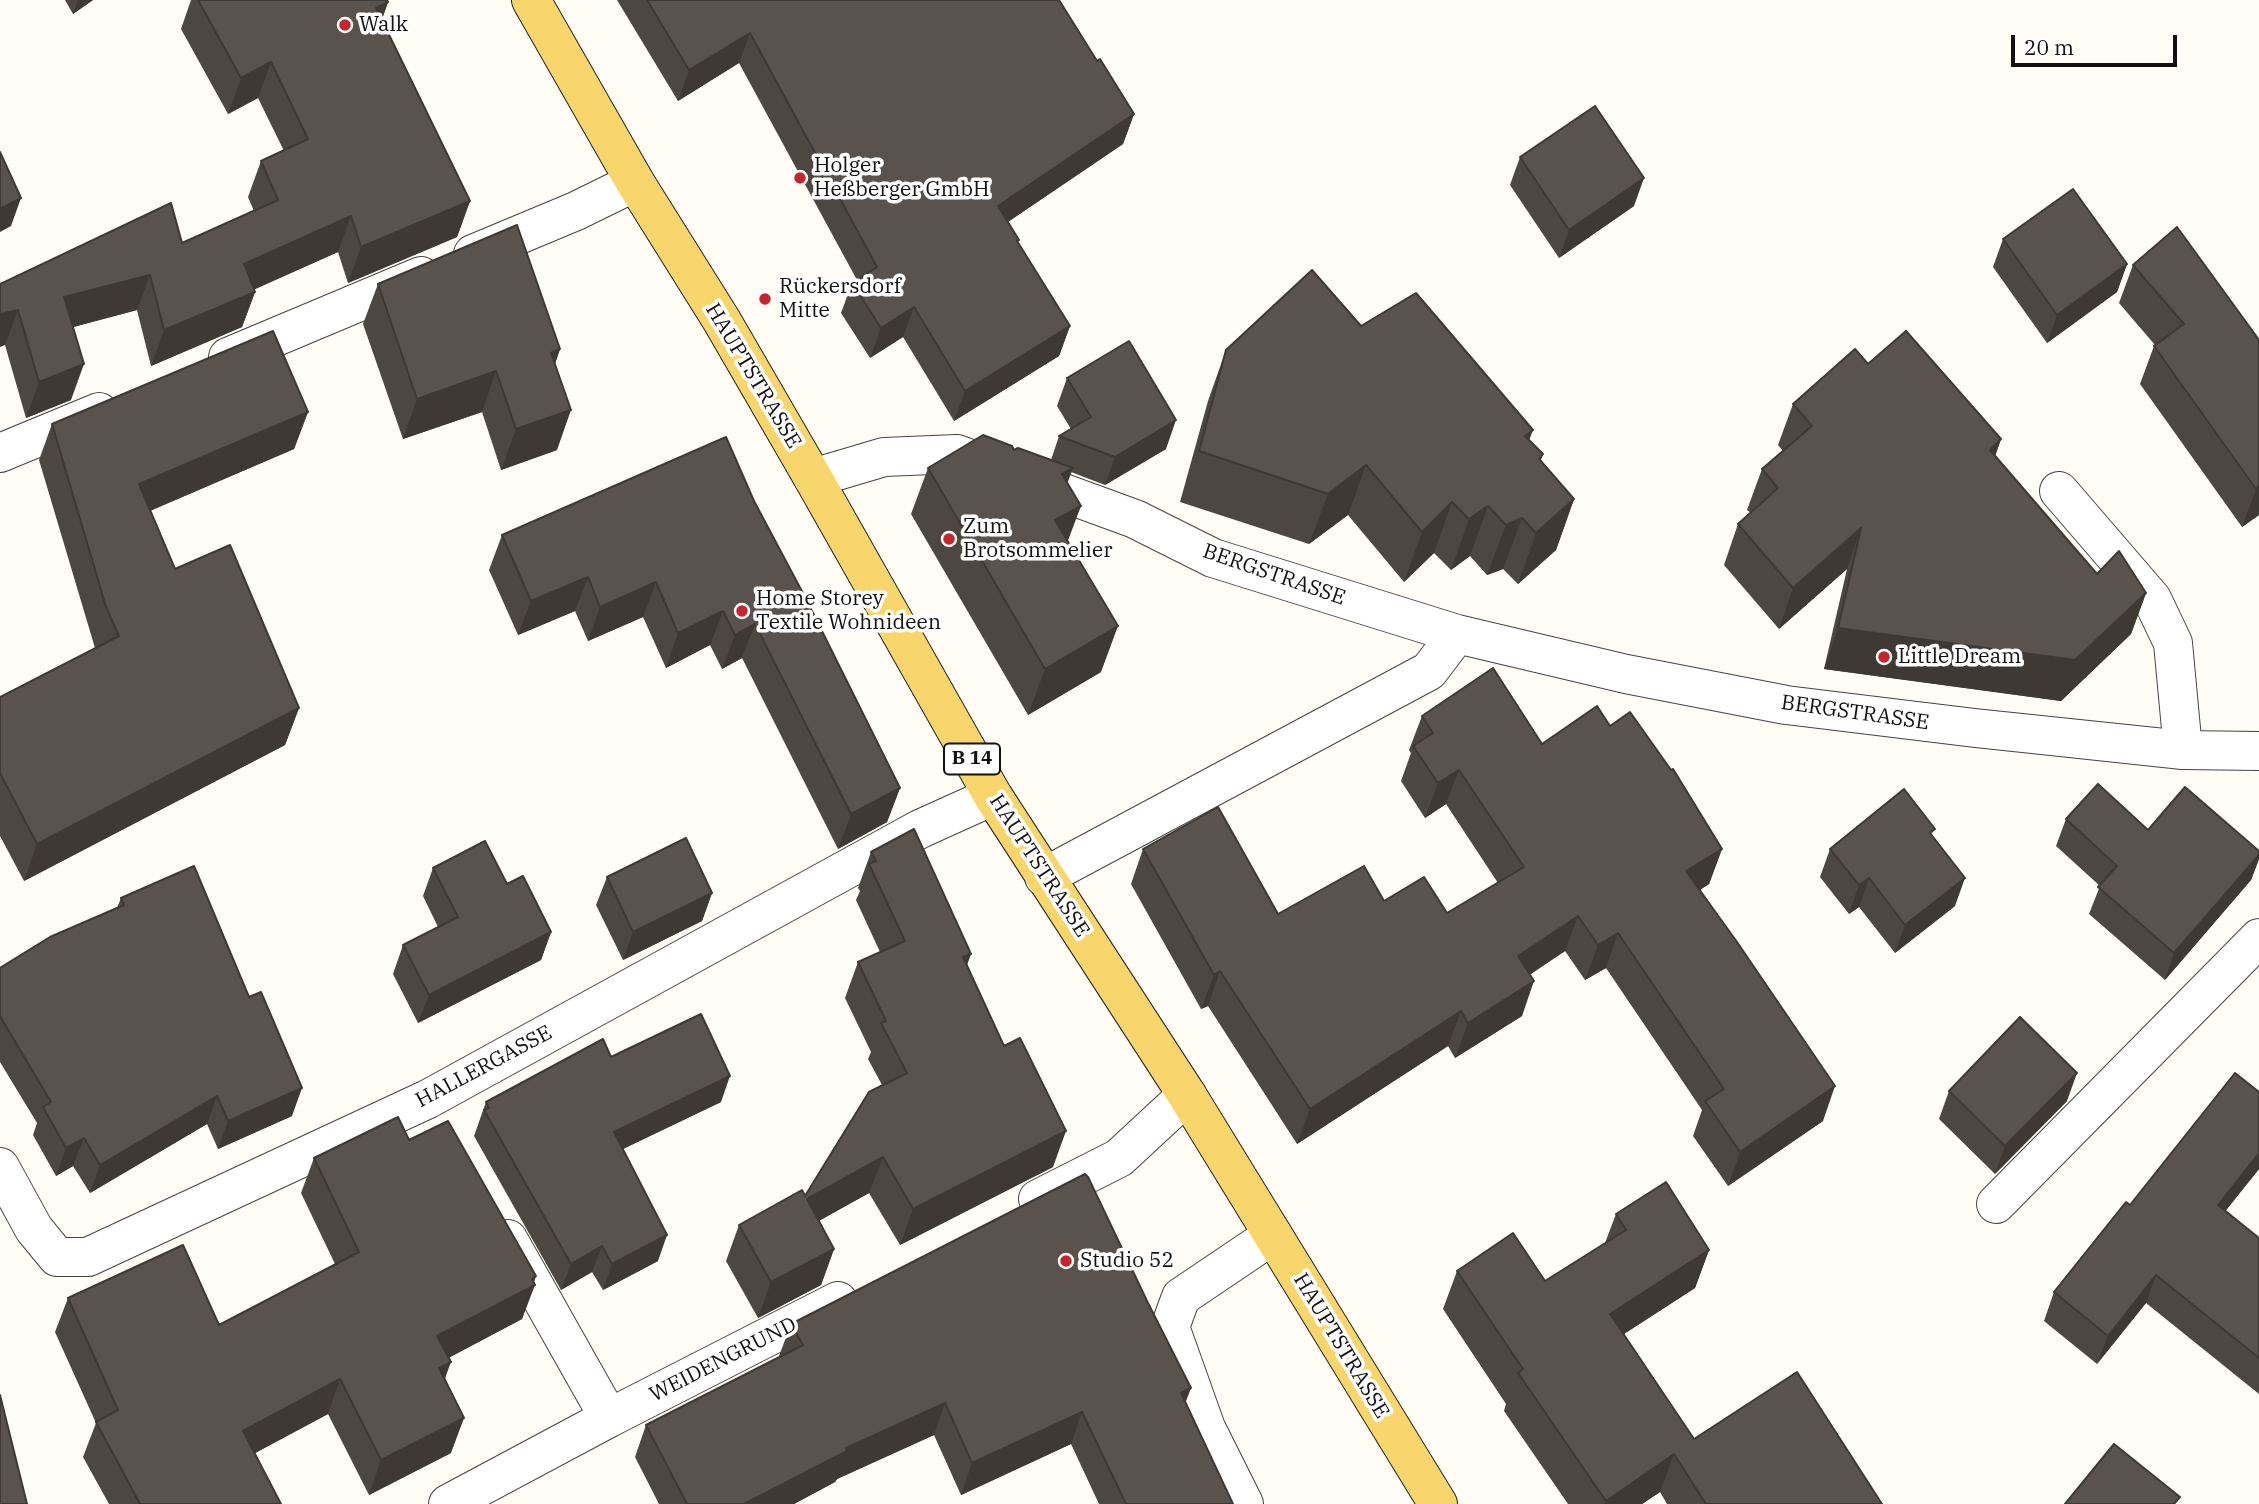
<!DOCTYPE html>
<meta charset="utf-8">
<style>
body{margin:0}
#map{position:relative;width:2259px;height:1504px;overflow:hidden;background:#fffdf5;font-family:"IBM Plex Serif",serif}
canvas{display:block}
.scale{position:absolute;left:2011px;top:35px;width:166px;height:32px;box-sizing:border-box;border:4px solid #111;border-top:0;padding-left:9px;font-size:21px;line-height:24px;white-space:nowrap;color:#111;-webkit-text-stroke:5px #fff;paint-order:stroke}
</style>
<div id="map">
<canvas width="2259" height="1504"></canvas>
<div class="scale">20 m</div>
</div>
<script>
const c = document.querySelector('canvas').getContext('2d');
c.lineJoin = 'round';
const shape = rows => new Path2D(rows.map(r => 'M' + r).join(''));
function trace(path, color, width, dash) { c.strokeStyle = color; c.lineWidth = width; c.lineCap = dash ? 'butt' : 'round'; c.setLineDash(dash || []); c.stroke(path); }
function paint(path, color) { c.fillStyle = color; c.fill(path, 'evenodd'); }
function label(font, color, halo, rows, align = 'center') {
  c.font = font + ' "IBM Plex Serif",serif'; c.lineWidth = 7; c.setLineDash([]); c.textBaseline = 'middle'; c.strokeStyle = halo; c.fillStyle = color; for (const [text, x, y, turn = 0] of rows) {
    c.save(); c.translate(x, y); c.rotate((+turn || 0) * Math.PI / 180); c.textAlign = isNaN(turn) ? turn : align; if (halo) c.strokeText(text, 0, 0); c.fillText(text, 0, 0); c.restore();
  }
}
const minor = shape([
 [473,254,576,211,635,182],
 [228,357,421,276],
 [0,453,99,412],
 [813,478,884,457,957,454,1135,519,1213,558,1457,634,1626,674,1786,705,1975,728,2183,750,2259,751],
 [2059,491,2152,599,2173,643,2183,750],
 [1044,877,1429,671,1457,634],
 [0,1167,34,1229,57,1257,88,1257,428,1099,920,829,993,796],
 [1038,1199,1119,1158,1187,1095],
 [1996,1204,2259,938],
 [508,1239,609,1418,838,1301],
 [448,1504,609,1418],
 [1244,1504,1206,1428,1170,1327,1181,1297,1273,1235]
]);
const major = shape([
 [531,0,635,182,722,321,813,478,993,796,1187,1095,1438,1504]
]);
trace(minor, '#444', 40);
trace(major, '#222', 40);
trace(minor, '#fff', 38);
trace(major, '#f9d66b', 38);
paint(shape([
 [65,0,93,0,73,14],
 [191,0,387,0,388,2,382,20,470,201,457,237,348,283,338,252,254,289,255,292,242,327,151,366,137,310,73,327,71,400,26,418,5,345,0,284,182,243,254,211,248,197,261,161,284,151,258,98,228,114,181,29],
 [617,0,1059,0,1097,61,1134,114,1123,144,1008,222,1018,243,1070,326,1059,356,954,421,903,337,870,358,841,313,852,283,857,280,739,63,678,101],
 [1520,157,1634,206,1559,258,1510,185],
 [2003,239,2127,264,2117,292,2047,343,1993,267],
 [2133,265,2259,340,2259,515,2242,527,2140,384,2154,346,2155,345,2119,303],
 [378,284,560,349,555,364,557,450,501,470,482,412,403,439,363,324],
 [1361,326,1543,454,1541,460,1574,499,1556,550,1518,584,1503,569,1487,575,1470,556,1451,570,1434,553,1404,582,1348,515,1309,544,1180,502,1208,401,1226,350],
 [1868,364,2001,439,1995,456,2097,574,2146,593,2131,634,2061,701,1824,669,1847,569,1779,629,1724,565,1738,524,1751,513,1747,510,1762,469,1783,451,1778,445,1793,404],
 [1067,378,1166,449,1105,485,1071,472,1067,483,1068,542,1101,672,1028,715,911,514,928,468,1051,460,1059,436,1071,429,1057,406],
 [308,412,294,449,150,511,175,569,299,708,285,745,24,881,0,836,0,697,95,648,39,460,52,424],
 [754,501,900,788,887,822,838,849,742,658,722,669,710,645,666,668,643,617,588,641,575,611,518,635,489,570,502,535],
 [1422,716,1542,744,1610,726,1722,849,1709,884,1700,890,1823,1121,1728,1186,1693,1136,1702,1110,1606,968,1585,980,1565,951,1530,974,1522,1016,1455,1058,1448,1046,1297,1144,1208,1006,1201,1009,1131,884,1143,849,1278,914,1384,901,1447,913,1498,883,1446,804,1425,818,1401,781,1411,753,1409,750],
 [2066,819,2148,830,2259,851,2259,859,2251,880,2165,980,2089,914,2100,886,2056,846],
 [1933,837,1955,906,1895,953,1859,907,1849,914,1820,877,1830,849],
 [871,852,971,954,966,965,1053,1167,900,1245,869,1193,819,1221,834,1249,821,1285,758,1318,726,1261,739,1225,805,1196,882,1085,868,1059,871,1052,845,998,858,962,880,952,856,900,860,891,858,888],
 [433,868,507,884,551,932,541,960,418,1023,393,974,403,945,438,927,423,896],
 [607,877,712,893,702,921,623,960,596,905],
 [121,898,292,1116,218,1149,207,1124,90,1193,73,1166,56,1176,33,1135,37,1123,0,1062,0,968,117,908],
 [611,1057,721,1102,623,1149,658,1261,603,1290,592,1272,561,1290,474,1136,486,1102],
 [1949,1091,2067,1101,1995,1174,1939,1119],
 [2259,1092,2259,1169,2225,1211,2259,1238,2259,1394,2146,1303,2097,1364,2044,1321,2054,1292,2130,1205],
 [409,1140,536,1276,522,1319,448,1358,445,1380,451,1453,369,1495,328,1414,255,1453,281,1504,109,1504,83,1457,96,1423,55,1332,68,1298,219,1325,335,1264,301,1193,314,1158],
 [1616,1214,1709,1250,1695,1288,1624,1334,1694,1439,1882,1504,1667,1504,1660,1492,1642,1504,1568,1504,1504,1411,1506,1404,1443,1309,1457,1271,1545,1281,1605,1243],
 [791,1324,1185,1403,1233,1504,1099,1504,1071,1444,961,1495,934,1435,837,1479,835,1482,794,1504,659,1504,635,1457,646,1425,780,1357,779,1356]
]), '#4d4742');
paint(shape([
 [78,0,93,0,73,14],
 [388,2,375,37,376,8],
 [750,33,739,63,678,101,689,70],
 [271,62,258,98,228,114,241,78],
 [1134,114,1123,144,987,236,998,206],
 [1644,178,1634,206,1559,258,1569,230],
 [21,198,11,226,0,232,0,209],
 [470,201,457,237,348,283,361,247],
 [351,216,338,252,231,300,244,264],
 [2127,264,2117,292,2047,343,2057,315],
 [150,275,137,310,51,333,64,297],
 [255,292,242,327,151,366,164,330],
 [914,307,903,337,870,358,881,328],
 [18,310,5,345,0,347,0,314],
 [1070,326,1059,356,954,421,965,391],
 [560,349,546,390,551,353],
 [84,364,71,400,26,418,39,382],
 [496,371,482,412,403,439,417,399],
 [571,410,557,450,501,470,516,429],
 [308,412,294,449,126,521,139,484],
 [1176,420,1166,449,1105,485,1115,457],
 [1533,430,1514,481,1525,436],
 [2001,439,1987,480,1990,450],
 [1366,465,1348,515,1309,544,1328,494],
 [1073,468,1056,513,1062,474],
 [2259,486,2259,515,2242,527,2256,489],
 [1574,499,1556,550,1518,584,1536,533],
 [1452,502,1434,553,1404,582,1422,532],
 [1081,506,1064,551,1055,520],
 [1488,506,1470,556,1451,570,1469,519],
 [1522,518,1503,569,1487,575,1506,525],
 [1861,528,1847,569,1779,629,1793,588],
 [588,577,575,611,518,635,531,601],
 [656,582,643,617,588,641,600,607],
 [2146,593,2131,634,2061,701,1824,669,1838,628],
 [723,611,710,645,666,668,678,633],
 [755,624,742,658,722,669,735,635],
 [1118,626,1101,672,1028,715,1045,669],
 [299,708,285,745,24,881,37,844],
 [1459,770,1446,804,1425,818,1438,783],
 [900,788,887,822,838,849,851,814],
 [1722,849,1709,884,1674,906,1686,871],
 [2259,855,2259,859,2251,880,2165,980,2174,953],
 [1869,878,1859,907,1849,914,1859,885],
 [1965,878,1955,906,1895,953,1905,925],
 [712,893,702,921,623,960,633,932],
 [1578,916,1565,951,1506,991,1518,956],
 [551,932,541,960,418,1023,429,995],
 [1618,933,1606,968,1585,980,1598,945],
 [971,954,958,990,963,957],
 [1220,971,1208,1006,1201,1009,1214,975],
 [1534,981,1522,1016,1455,1058,1468,1023],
 [1461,1011,1448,1046,1297,1144,1310,1109],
 [2077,1073,2067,1101,1995,1174,2005,1146],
 [730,1076,721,1102,604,1158,614,1132],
 [1835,1086,1823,1121,1728,1186,1740,1152],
 [302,1088,292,1116,218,1149,228,1121],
 [217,1096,207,1124,90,1193,100,1165],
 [1066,1131,1053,1167,900,1245,913,1209],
 [84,1138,73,1166,56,1176,66,1148],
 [2259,1153,2259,1169,2208,1233,2218,1205],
 [883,1157,869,1193,793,1235,807,1199],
 [667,1235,658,1261,603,1290,612,1264],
 [602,1246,592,1272,561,1290,571,1264],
 [834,1249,821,1285,758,1318,771,1282],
 [1709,1250,1695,1288,1596,1352,1610,1314],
 [2156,1275,2146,1303,2097,1364,2108,1336],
 [536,1276,532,1286,535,1285,522,1319,424,1371,437,1336],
 [451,1362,438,1397,439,1368],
 [340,1379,328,1414,231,1466,243,1431],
 [1191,1388,1179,1420,1181,1393],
 [945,1403,934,1435,837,1479,835,1482,794,1504,744,1504,846,1448],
 [1082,1412,1071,1444,961,1495,972,1463],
 [464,1418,451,1453,369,1495,381,1460],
 [1674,1454,1660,1492,1642,1504,1604,1504,1606,1501]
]), '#3f3936');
const building = shape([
 [198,0,387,0,388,2,376,8,470,201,361,247,351,216,244,264,255,292,164,330,150,275,64,297,84,364,39,382,18,310,0,314,0,284,171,203,182,243,278,200,261,161,308,139,271,62,241,78,198,0],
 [647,0,1059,0,1097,61,1100,59,1134,114,998,206,1019,240,1017,241,1070,326,965,391,914,307,881,328,852,283,877,267,750,33,689,70,647,0],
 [1595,106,1644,178,1569,230,1520,157,1595,106],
 [0,152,21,198,0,209,0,152],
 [2073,189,2127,264,2057,315,2003,239,2073,189],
 [517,225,560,349,551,353,571,410,516,429,496,371,417,399,378,284,517,225],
 [2177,227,2259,340,2259,486,2256,489,2154,346,2184,324,2133,265,2177,227],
 [1312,270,1361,326,1416,293,1533,430,1525,436,1543,454,1539,459,1574,499,1536,533,1522,518,1506,525,1488,506,1469,519,1452,502,1422,532,1366,465,1328,494,1199,451,1226,350,1312,270],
 [273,331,308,412,139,484,175,569,230,545,299,708,37,844,0,773,0,697,119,636,106,607,52,424,273,331],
 [1906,331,2001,439,1990,450,2097,574,2119,551,2146,593,2075,660,1838,628,1861,528,1793,588,1738,524,1778,488,1762,469,1812,426,1793,404,1855,349,1868,364,1906,331],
 [1129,341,1176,420,1115,457,1059,436,1091,417,1067,378,1129,341],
 [983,435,1012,446,1014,450,1018,448,1073,468,1062,474,1081,506,1055,520,1118,626,1045,669,928,468,983,435],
 [726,437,754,501,805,597,900,788,851,814,755,624,735,635,723,611,678,633,656,582,600,607,588,577,531,601,502,535,726,437],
 [1493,668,1542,744,1597,706,1610,726,1630,712,1671,770,1673,769,1722,849,1686,871,1737,942,1835,1086,1740,1152,1705,1101,1724,1089,1618,933,1598,945,1578,916,1518,956,1534,981,1468,1023,1461,1011,1310,1109,1220,971,1214,975,1143,849,1218,807,1278,914,1364,866,1384,901,1424,877,1447,913,1524,867,1459,770,1438,783,1413,746,1433,733,1422,716,1493,668],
 [2098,784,2148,830,2185,787,2259,851,2259,855,2174,953,2098,887,2117,866,2066,819,2098,784],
 [1904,789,1935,829,1930,833,1965,878,1905,925,1869,878,1859,885,1830,849,1904,789],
 [914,829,971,954,963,957,1004,1046,1020,1038,1066,1131,913,1209,883,1157,807,1199,834,1249,771,1282,739,1225,802,1190,805,1196,869,1092,907,1073,881,1023,886,1021,858,962,905,941,869,864,876,861,871,852,914,829],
 [686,838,712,893,633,932,607,877,686,838],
 [485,841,507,884,523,876,551,932,429,995,403,945,458,917,433,868,485,841],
 [194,866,249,997,261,992,302,1088,228,1121,217,1096,100,1165,84,1138,66,1148,43,1107,51,1102,0,1016,0,968,50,937,124,905,121,898,194,866],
 [701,1014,730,1076,614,1132,667,1235,612,1264,602,1246,571,1264,484,1110,489,1108,486,1102,603,1039,611,1057,701,1014],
 [2020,1017,2077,1073,2005,1146,1949,1091,2020,1017],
 [2235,1073,2259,1092,2259,1153,2218,1205,2259,1238,2259,1358,2156,1275,2108,1336,2054,1292,2126,1202,2130,1205,2235,1073],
 [398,1117,409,1140,448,1121,536,1276,532,1279,535,1285,437,1336,451,1362,439,1368,464,1418,381,1460,340,1379,243,1431,281,1504,140,1504,96,1422,118,1410,68,1298,183,1245,219,1325,359,1252,314,1158,398,1117],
 [1085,1174,1088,1177,1148,1303,1191,1388,1181,1393,1233,1504,1126,1504,1082,1412,972,1463,945,1403,846,1448,847,1451,744,1504,687,1504,646,1425,803,1345,791,1324,1085,1174],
 [1666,1182,1709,1250,1610,1314,1694,1439,1797,1372,1882,1504,1706,1504,1674,1454,1606,1501,1518,1373,1523,1369,1457,1271,1513,1233,1545,1281,1626,1230,1616,1214,1666,1182],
 [0,1395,27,1504,0,1504,0,1395],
 [2114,1444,2180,1497,2174,1504,2065,1504,2114,1444]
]);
paint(building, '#5a524d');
trace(building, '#3f3936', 2);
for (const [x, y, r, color] of [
 [345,25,7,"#c4262e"],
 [800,178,7,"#c4262e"],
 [765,299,7,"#c4262e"],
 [949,539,7,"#c4262e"],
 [742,611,7,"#c4262e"],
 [1884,657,7,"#c4262e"],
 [1066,1261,7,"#c4262e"]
]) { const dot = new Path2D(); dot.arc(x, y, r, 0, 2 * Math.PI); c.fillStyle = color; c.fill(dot); trace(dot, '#fff', 2.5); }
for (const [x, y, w] of [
 [972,759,56]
]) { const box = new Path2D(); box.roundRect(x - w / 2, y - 15.5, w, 31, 5); c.fillStyle = '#fff'; c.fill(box); trace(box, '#111', 2); }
label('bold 19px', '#111', null, [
 ["B 14",972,759]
]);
label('21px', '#111', '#fff', [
 ["Walk",359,25],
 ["Holger",814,166],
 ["Heßberger GmbH",814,190],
 ["Rückersdorf",779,287],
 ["Mitte",779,311],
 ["Zum",963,527],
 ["Brotsommelier",963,551],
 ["Home Storey",756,599],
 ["Textile Wohnideen",756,623],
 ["Little Dream",1898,657],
 ["Studio 52",1080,1261]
], 'left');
label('21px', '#111', '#fff', [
 ["HAUPTSTRASSE",753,376,59],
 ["BERGSTRASSE",1274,575,19],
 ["BERGSTRASSE",1855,713,8],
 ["HAUPTSTRASSE",1039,866,57],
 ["HALLERGASSE",484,1067,-28],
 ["HAUPTSTRASSE",1341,1346,59],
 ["WEIDENGRUND",723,1360,-27]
]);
</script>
